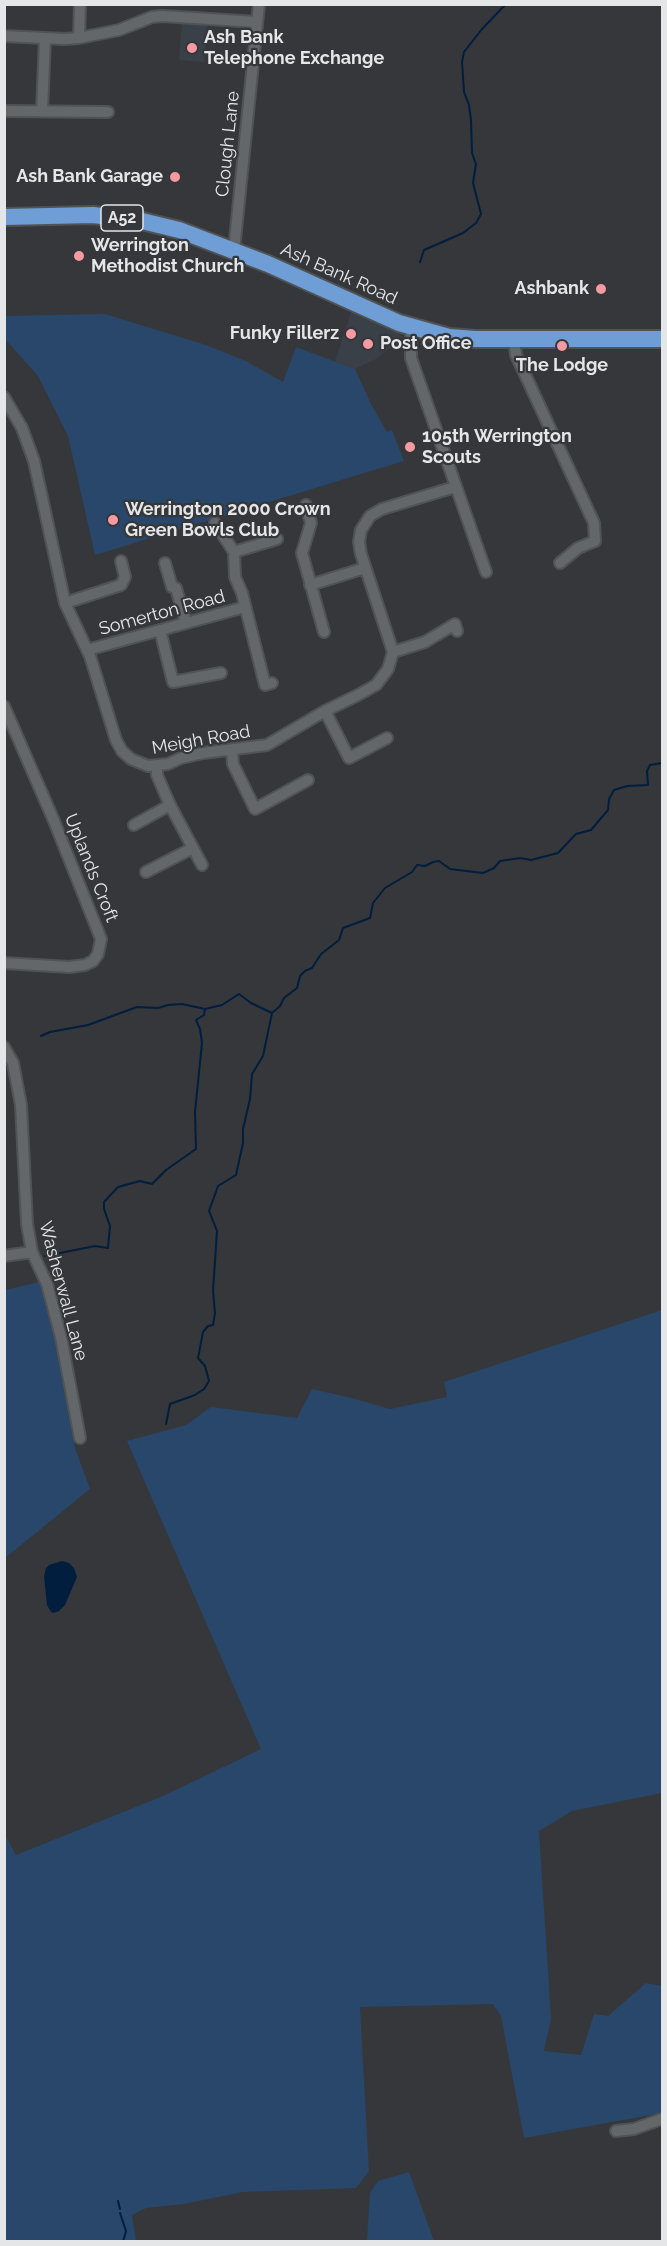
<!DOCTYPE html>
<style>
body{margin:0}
#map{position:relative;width:667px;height:2246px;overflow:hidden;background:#35373a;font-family:Raleway,sans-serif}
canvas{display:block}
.frame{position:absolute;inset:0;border:6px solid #e4e6e7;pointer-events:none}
</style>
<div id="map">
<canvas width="667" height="2246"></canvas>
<div class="frame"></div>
</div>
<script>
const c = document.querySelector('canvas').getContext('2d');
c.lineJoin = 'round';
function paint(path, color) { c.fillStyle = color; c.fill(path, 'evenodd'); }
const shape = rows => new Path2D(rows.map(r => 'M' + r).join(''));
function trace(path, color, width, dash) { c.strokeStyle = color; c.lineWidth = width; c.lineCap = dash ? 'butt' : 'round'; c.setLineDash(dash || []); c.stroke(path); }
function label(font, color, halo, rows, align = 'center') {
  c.font = font + ' Raleway,sans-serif'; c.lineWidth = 4.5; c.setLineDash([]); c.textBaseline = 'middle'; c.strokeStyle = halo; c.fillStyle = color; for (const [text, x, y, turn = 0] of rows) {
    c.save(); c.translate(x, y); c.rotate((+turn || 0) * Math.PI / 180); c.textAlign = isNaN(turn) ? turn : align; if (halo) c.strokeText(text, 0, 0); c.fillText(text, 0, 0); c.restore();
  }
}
paint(shape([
 [182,23,207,25,204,62,179,60],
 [351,312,397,332,403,338,376,359,355,369,335,362]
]), '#3a4048');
paint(shape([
 [105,314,206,345,246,361,283,382,296,347,355,369,372,406,387,432,392,430,404,461,95,555,68,436,38,376,5,339,5,316],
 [39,1282,43,1291,58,1346,67,1388,75,1448,90,1489,5,1558,5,1290],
 [662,1310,662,1793,572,1811,539,1831,551,2019,544,2051,581,2055,594,2014,608,2016,646,1983,662,1986,662,2113,524,2138,501,2016,493,2004,360,2007,369,2171,356,2188,243,2192,184,2204,146,2208,132,2215,136,2241,5,2241,5,1835,16,1855,163,1796,261,1749,127,1441,186,1425,211,1407,297,1418,312,1389,352,1398,390,1409,447,1397,444,1382],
 [409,2172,434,2241,367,2241,370,2193,378,2181]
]), '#28476b');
paint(shape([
 [62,1561,69,1563,74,1568,77,1577,65,1605,59,1611,54,1613,51,1612,47,1605,44,1576,46,1568,49,1565]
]), '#011e3e');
trace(shape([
 [420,262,424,250,463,233,476,223,481,214,473,183,476,164,472,153,471,120,469,105,464,92,462,62,464,52,482,29,506,4],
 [272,1013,280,1006,284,998,297,988,300,976,305,971,312,968,321,954,339,940,343,928,370,918,373,903,385,888,412,872,417,865,425,866,433,862,439,861,450,869,483,873,494,868,500,861,520,858,531,860,558,853,576,834,591,830,608,810,609,799,614,790,627,786,648,785,647,771,650,765,662,763],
 [41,1036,50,1032,88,1025,137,1007,158,1008,168,1005,182,1004,205,1009,222,1005,239,994,251,1003,272,1013],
 [45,1256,95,1246,108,1248,110,1226,104,1209,104,1202,118,1187,140,1181,152,1184,166,1170,196,1149,195,1112,202,1043,200,1029,196,1020,204,1015,205,1009],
 [166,1424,170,1404,195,1395,204,1389,209,1381,205,1366,198,1358,203,1332,208,1326,213,1325,215,1313,213,1291,217,1231,209,1211,218,1186,236,1175,243,1143,243,1129,250,1099,252,1074,263,1056,272,1013],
 [118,2201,120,2209],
 [120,2213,126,2231,123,2242]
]), '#011e3e', 2);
const minor = shape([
 [4,36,64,39,79,38,119,30,152,17,162,16,257,22],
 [79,38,80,4],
 [5,111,108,112],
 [42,111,45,39],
 [234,250,259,4],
 [411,327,411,358,486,572],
 [514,340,516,355,594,523,595,541,578,548,560,563],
 [4,397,22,428,34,461,65,603,90,656,116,740,122,751,131,759,148,766,168,764,181,758,203,753,267,745,325,711,358,695,376,685,388,669,393,652,361,554,359,542,361,530,370,516,382,509,455,487],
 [306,505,311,523,302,553,324,632],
 [215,523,234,552,235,577,242,593,265,685,272,683],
 [234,552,277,539],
 [165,563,172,587,176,588,186,623],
 [310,585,365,568],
 [65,603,121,585,125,577,121,561],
 [160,630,173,682,221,673],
 [87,650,245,607],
 [393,652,425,642,455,624,457,631],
 [4,706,54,821,101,939,98,954,93,961,85,965,69,967,4,963],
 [325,711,349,758,387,738],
 [232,751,233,764,255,809,308,780],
 [157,767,157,775,170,805,202,865],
 [134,825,170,805],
 [146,872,193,848],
 [4,1047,13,1063,21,1105,27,1224,32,1252,47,1284,61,1337,80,1438],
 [4,1256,32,1252],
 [616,2131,634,2129,662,2119]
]);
const trunk = shape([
 [4,217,93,215,142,221,179,230,268,264,399,323,449,337,475,339,662,339]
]);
trace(minor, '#505354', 14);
trace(trunk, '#505354', 20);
trace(minor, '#64676a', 10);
trace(trunk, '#6e9ed5', 16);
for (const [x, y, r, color] of [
 [192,48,6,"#f49aa2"],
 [175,177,6,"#f49aa2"],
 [79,256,6,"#f49aa2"],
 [601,289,6,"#f49aa2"],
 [351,334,6,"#f49aa2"],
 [368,344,6,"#f49aa2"],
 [562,346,6,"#f49aa2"],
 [410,447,6,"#f49aa2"],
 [113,520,6,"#f49aa2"]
]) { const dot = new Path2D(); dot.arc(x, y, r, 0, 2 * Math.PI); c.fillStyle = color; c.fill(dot); trace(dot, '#35373a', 2); }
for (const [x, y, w] of [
 [122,218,42]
]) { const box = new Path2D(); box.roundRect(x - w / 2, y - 13, w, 26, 4.5); c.fillStyle = '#35373a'; c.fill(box); trace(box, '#e4e6e7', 1.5); }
label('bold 16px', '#e4e6e7', null, [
 ["A52",122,218]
]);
label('bold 18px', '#e4e6e7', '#35373a', [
 ["Ash Bank",204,38],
 ["Telephone Exchange",204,59],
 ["Ash Bank Garage",163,177,"right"],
 ["Werrington",91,246],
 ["Methodist Church",91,267],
 ["Ashbank",589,289,"right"],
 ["Funky Fillerz",339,334,"right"],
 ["Post Office",380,344],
 ["The Lodge",562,366,"center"],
 ["105th Werrington",422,437],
 ["Scouts",422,458],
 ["Werrington 2000 Crown",125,510],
 ["Green Bowls Club",125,531]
], 'left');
label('18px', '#e4e6e7', '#35373a', [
 ["Clough Lane",228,144,-84],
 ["Ash Bank Road",339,274,24],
 ["Somerton Road",162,613,-15],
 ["Meigh Road",201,740,-10],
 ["Uplands Croft",91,868,68],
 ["Washerwall Lane",63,1291,75]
]);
</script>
